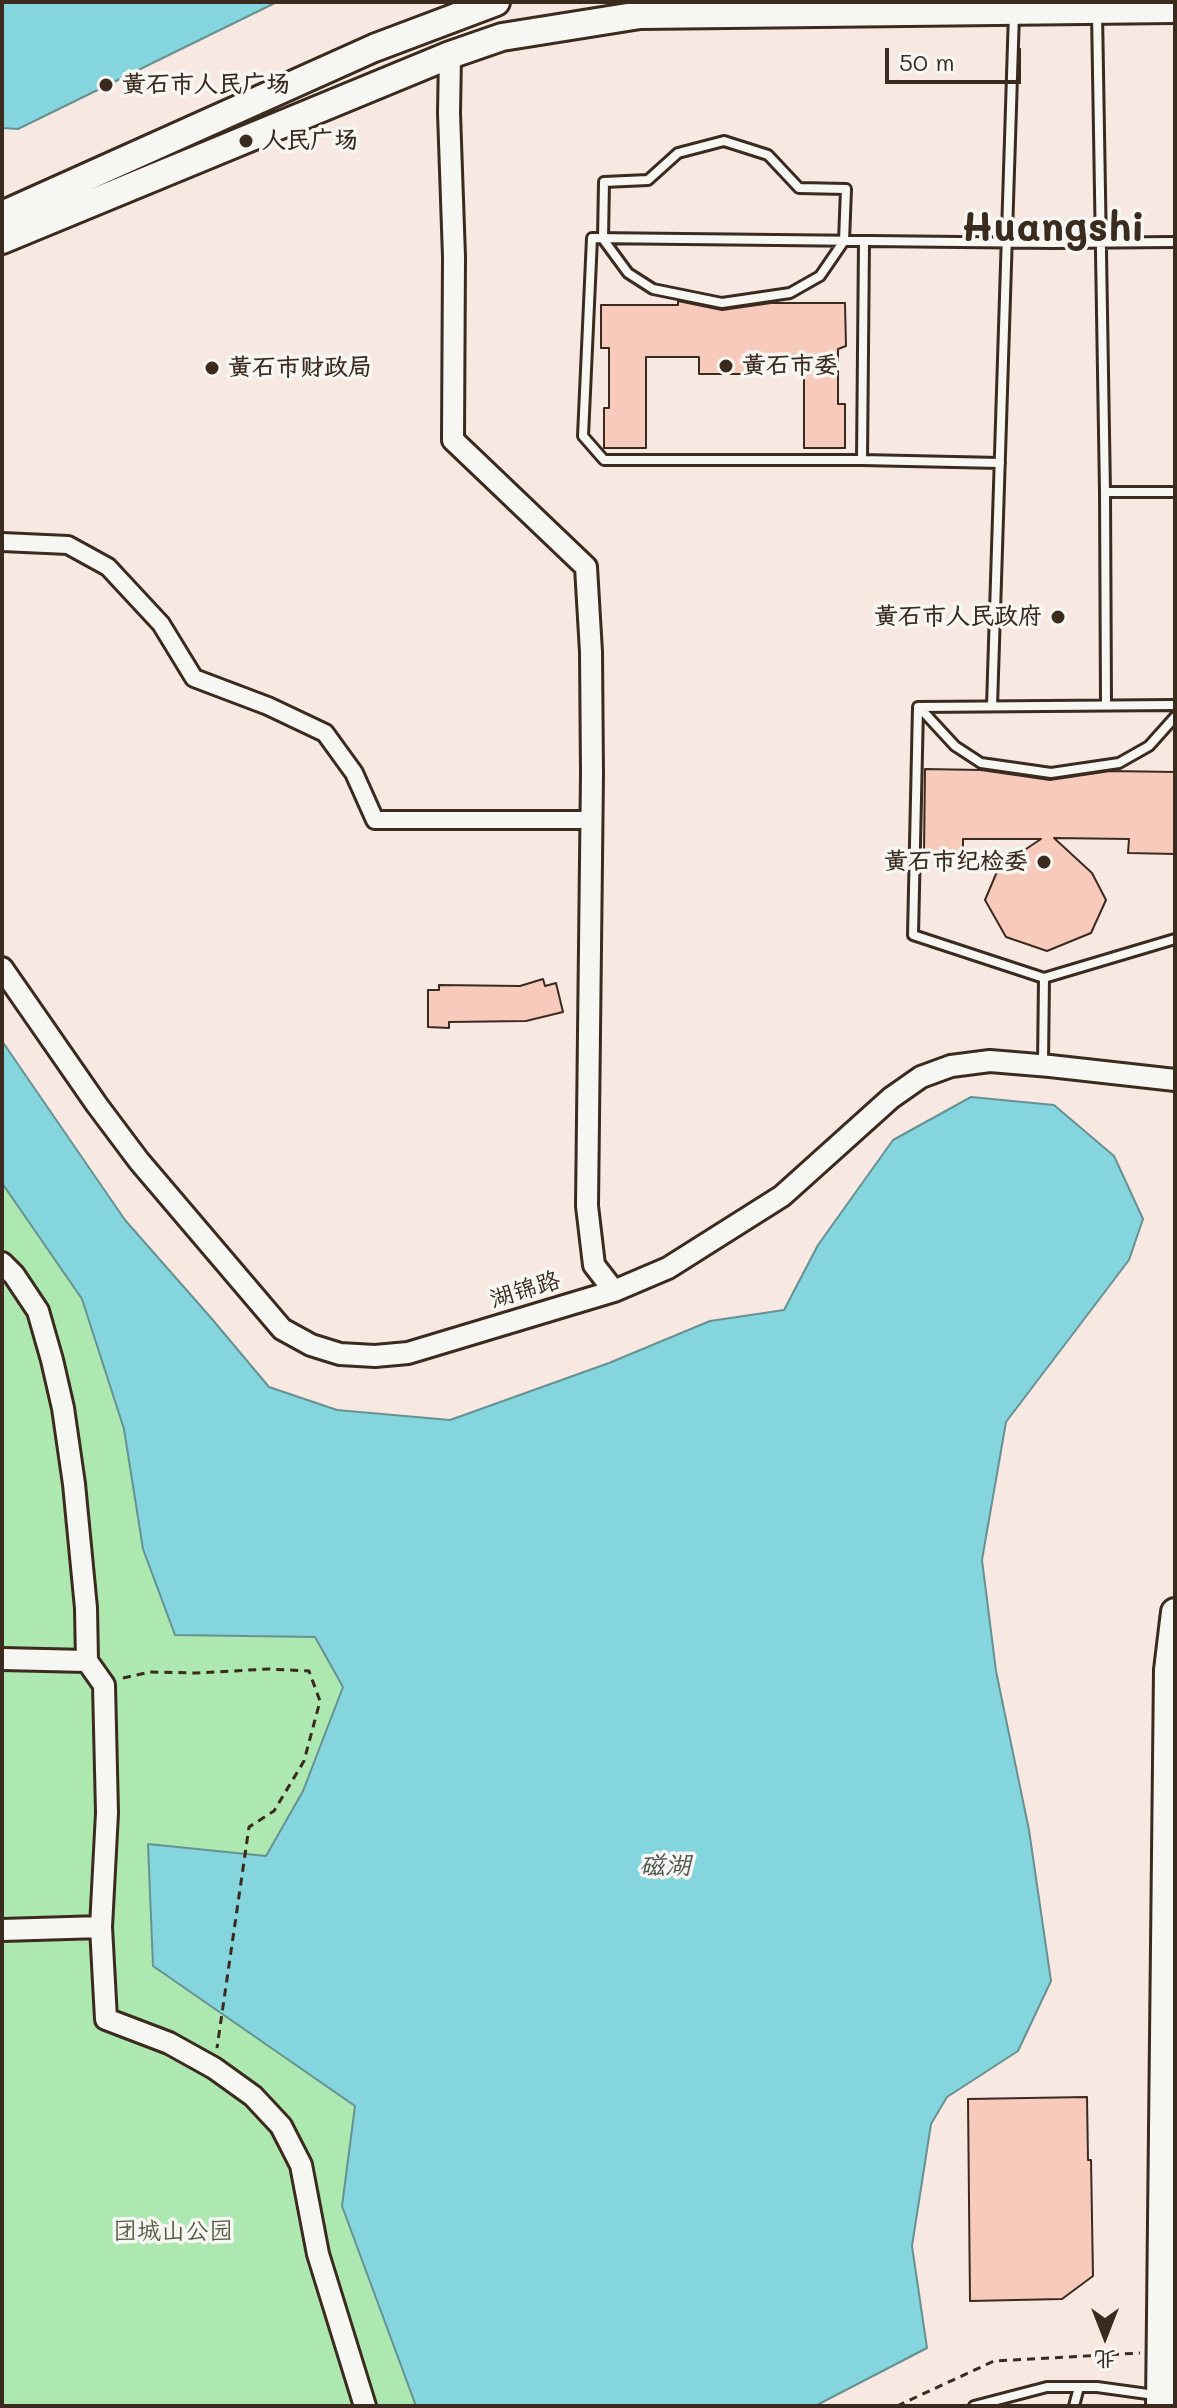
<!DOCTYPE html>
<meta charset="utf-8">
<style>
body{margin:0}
#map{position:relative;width:1177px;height:2408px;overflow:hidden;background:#f7e9e2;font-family:Mali,"LXGW WenKai TC",sans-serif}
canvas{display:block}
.frame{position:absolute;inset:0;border:4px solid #3b2a1e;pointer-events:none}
.north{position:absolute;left:1065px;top:2296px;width:80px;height:80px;-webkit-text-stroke:6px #f6f6f2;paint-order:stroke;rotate:180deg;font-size:22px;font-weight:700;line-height:32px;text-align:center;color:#3b2a1e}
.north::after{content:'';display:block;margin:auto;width:28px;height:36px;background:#3b2a1e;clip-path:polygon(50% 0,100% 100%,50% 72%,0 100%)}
.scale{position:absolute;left:885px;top:48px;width:136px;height:36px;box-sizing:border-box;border:4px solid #3b2a1e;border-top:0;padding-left:10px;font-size:24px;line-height:28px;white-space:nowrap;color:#3b2a1e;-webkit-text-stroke:6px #f6f6f2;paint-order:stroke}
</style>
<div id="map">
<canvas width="1177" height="2408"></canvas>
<div class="frame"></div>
<div class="north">北</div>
<div class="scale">50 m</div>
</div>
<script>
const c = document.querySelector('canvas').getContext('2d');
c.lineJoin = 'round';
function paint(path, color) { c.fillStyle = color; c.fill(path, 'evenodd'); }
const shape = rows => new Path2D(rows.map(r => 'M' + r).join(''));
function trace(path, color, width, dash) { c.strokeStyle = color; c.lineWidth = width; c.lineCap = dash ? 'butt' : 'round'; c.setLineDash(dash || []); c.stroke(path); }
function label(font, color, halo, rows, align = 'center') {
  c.font = font + ' Mali,"LXGW WenKai TC",sans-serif'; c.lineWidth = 7; c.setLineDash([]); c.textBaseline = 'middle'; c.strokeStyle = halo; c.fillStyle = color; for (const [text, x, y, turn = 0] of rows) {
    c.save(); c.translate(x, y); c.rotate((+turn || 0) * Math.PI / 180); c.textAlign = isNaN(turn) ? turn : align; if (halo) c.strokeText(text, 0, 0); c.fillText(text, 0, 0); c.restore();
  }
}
paint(shape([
 [2,1183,82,1299,124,1429,143,1549,315,1637,343,1688,303,1791,266,1856,153,1966,355,2106,342,2206,416,2406,2,2406]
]), '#ace8af');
const water = shape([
 [2,2,277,2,18,129,2,128,2,2],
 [2,1041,125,1220,212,1319,269,1387,337,1410,450,1420,609,1363,710,1321,784,1310,818,1245,893,1140,971,1097,1054,1105,1114,1156,1143,1219,1129,1260,1006,1422,982,1560,996,1671,1029,1830,1051,1981,1018,2051,947,2097,931,2124,912,2246,927,2348,815,2406,416,2406,342,2206,355,2106,153,1966,148,1844,266,1856,303,1791,343,1687,315,1637,175,1635,143,1549,124,1429,82,1299,2,1183,2,1041]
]);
paint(water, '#84d5de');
trace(water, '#679191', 2);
const building = shape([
 [678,301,722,310,771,303,845,303,846,346,838,349,838,404,845,404,845,448,804,448,804,355,753,355,753,374,699,374,699,357,646,357,646,448,604,448,604,408,609,408,609,348,601,348,601,305,678,305,678,301],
 [925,769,981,770,1050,780,1110,771,1175,772,1175,854,1128,853,1129,839,1054,838,1092,873,1106,900,1091,933,1047,951,1006,937,985,900,999,867,1041,839,963,839,963,852,924,852,925,769],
 [543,979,545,986,556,983,563,1012,526,1021,449,1022,449,1028,428,1027,428,990,439,990,439,985,520,986,543,979],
 [1087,2097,1088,2160,1091,2160,1093,2276,1062,2299,970,2301,968,2099,1087,2097]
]);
paint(building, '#f8cabb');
trace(building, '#3b2a1e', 2);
const service = shape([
 [1097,12,1105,492,1175,492],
 [724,141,768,155,799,188,846,189,844,241,820,276,790,293,722,303,653,289,628,273,603,239,604,182,648,180,678,153,724,141],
 [864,241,862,460,1000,463],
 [862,460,604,460,583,436,592,238,1053,243,1175,242],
 [1105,492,1106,705],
 [992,706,1014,13],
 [918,707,913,935,1044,978],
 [918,707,1175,705],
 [919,707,955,746,981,763,1051,773,1119,763,1149,746,1175,717],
 [1043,1064,1044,978,1175,939],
 [974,2406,1047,2387,1097,2387,1155,2395],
 [1074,2406,1079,2387]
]);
const minor = shape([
 [2,542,68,545,108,567,161,624,194,678,268,706,325,733,354,773,375,820,592,820]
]);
const tertiary = shape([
 [450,55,449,113,454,257,453,440,586,567,591,652,592,774,587,1206,594,1265,614,1291],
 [2,968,97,1105,139,1161,282,1329,311,1345,340,1354,375,1356,408,1353,614,1291,668,1268,782,1196,891,1098,921,1077,951,1066,990,1061,1050,1066,1175,1080],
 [2,1263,14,1275,38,1311,52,1360,63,1408,74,1484,86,1608,87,1661,104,1685,107,1813,101,1927,106,2019,169,2043,214,2068,253,2096,281,2126,301,2165,318,2254,365,2406],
 [2,1659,87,1661],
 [2,1930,101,1927]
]);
const primary = shape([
 [2,215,374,48,496,2],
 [2,240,450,55,502,37,640,15,1175,9],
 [1160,2406,1168,1670,1175,1612]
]);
trace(service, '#3b2a1e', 14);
trace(minor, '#3b2a1e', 22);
trace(tertiary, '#3b2a1e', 26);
trace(primary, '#3b2a1e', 32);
trace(shape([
 [123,1678,150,1672,197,1673,268,1669,309,1671,320,1701,304,1761,274,1811,249,1827,217,2048],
 [897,2406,994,2361,1140,2353]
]), '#3b2a1e', 3, [8, 6]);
trace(service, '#f6f6f2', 8);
trace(minor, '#f6f6f2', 16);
trace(tertiary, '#f6f6f2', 20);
trace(primary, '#f6f6f2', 26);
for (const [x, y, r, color] of [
 [106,85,8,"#3b2a1e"],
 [246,141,8,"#3b2a1e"],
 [726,366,8,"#3b2a1e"],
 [212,368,8,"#3b2a1e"],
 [1058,617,8,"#3b2a1e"],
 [1044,862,8,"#3b2a1e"]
]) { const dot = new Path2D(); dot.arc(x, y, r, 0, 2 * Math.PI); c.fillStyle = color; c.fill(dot); trace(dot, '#f6f6f2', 3); }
label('bold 24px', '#3b2a1e', '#f6f6f2', [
 ["黄石市人民广场",122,85],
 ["人民广场",262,141],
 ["黄石市委",742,366],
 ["黄石市财政局",228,368],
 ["黄石市人民政府",1042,617,"right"],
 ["黄石市纪检委",1028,862,"right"]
], 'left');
label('24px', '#3b2a1e', '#f6f6f2', [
 ["湖锦路",525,1290,-17]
]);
label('24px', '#575a42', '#f6f6f2', [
 ["团城山公园",173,2232]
]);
label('italic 26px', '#4d554e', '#f6f6f2', [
 ["磁湖",665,1866]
]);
label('bold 40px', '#3b2a1e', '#f6f6f2', [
 ["Huangshi",1053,229]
]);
</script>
